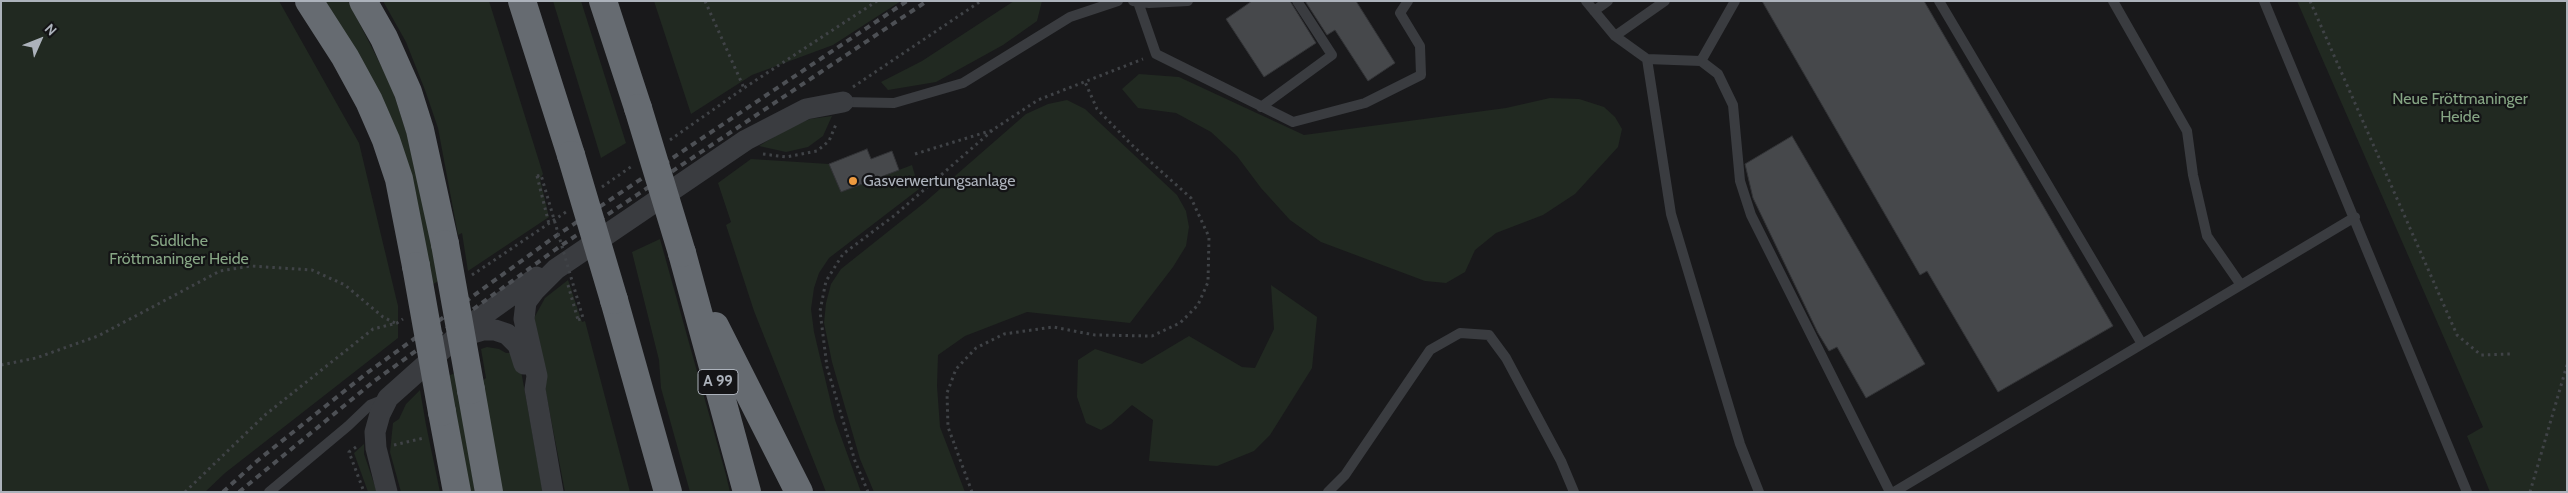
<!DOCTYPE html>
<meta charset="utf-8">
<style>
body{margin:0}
#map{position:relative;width:2568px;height:493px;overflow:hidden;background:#19191b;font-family:Cabin,sans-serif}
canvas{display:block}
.frame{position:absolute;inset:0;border:2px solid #acb2bb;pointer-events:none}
.north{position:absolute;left:15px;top:15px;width:50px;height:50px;-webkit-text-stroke:4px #141416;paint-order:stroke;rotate:46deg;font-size:14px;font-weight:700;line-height:20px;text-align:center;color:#acb2bb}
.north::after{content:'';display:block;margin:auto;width:18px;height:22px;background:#acb2bb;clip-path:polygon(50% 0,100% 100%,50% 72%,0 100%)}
</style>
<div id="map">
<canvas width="2568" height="493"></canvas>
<div class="frame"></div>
<div class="north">N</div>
</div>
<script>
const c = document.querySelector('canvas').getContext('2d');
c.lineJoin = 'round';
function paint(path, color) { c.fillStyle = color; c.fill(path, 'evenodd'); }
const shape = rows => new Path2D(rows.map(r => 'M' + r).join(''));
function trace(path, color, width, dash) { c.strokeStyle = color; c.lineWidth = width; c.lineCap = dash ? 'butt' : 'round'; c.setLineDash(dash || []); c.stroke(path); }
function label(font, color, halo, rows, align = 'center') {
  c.font = font + ' Cabin,sans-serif'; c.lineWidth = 4.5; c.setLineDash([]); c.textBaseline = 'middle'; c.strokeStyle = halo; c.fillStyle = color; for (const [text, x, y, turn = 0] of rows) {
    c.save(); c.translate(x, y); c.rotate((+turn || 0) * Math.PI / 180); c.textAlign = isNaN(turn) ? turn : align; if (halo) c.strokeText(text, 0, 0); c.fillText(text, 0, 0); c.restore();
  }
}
paint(shape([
 [1,1,279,1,359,143,398,306,398,338,225,473,205,492,1,492],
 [320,1,348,1,391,85,419,172,438,281,432,285],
 [383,1,489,1,543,174,540,179,549,217,468,271,462,233,458,235,438,128,425,90,406,42],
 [553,1,581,1,626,143,601,158],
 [654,1,901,1,833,45,752,75,691,114],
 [1014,1,1042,1,1037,21,1003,45,936,82,888,90,881,82,922,61],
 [2297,1,2567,1,2567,492,2490,492,2467,436,2483,427],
 [1139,74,1179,77,1304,135,1506,108,1550,98,1579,99,1604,107,1615,117,1622,129,1618,147,1575,194,1543,215,1496,233,1475,250,1465,272,1446,283,1425,281,1321,242,1290,220,1261,188,1237,156,1211,132,1176,113,1138,108,1122,89],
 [1067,100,1085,109,1177,195,1186,211,1189,227,1186,246,1173,267,1130,323,1027,312,965,336,938,355,937,386,940,427,965,492,874,492,860,459,832,362,824,323,826,303,831,284,841,269,924,203,1026,114,1048,104],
 [832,116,823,136,808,147,786,152,759,146,788,128,810,119],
 [751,159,829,164,841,192,912,165,919,189,829,258,819,273,814,288,811,309,814,332,835,420,861,492,826,492,754,311,726,225,731,222,718,183],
 [660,239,726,475,730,492,690,492,661,388,659,360,632,252],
 [568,280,582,322,585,321,630,492,565,492,537,346,534,318,545,298],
 [1271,285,1317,317,1312,368,1270,435,1254,451,1217,466,1149,461,1153,420,1132,405,1111,424,1101,430,1086,423,1077,397,1078,360,1095,349,1142,364,1189,336,1242,367,1255,368,1274,329],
 [487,347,499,349,506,353,513,353,520,365,543,492,502,492,481,382,486,378,481,349],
 [455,373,475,492,469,492,448,376],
 [420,390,426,425,440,492,401,492,390,452,393,423,399,419,406,404],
 [364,444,364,454,377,492,368,492,354,453]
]), '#212921');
const building = shape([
 [1252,1,1290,1,1316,43,1264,77,1226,19,1252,1],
 [1305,1,1356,1,1395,63,1368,81,1335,30,1327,35,1305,1],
 [1762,1,1924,1,2113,326,1998,392,1927,271,1920,275,1762,1],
 [1792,136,1925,364,1866,398,1837,347,1829,351,1818,333,1753,198,1745,164,1792,136],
 [867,149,871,159,892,151,899,170,841,192,829,164,867,149]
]);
paint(building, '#46484b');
trace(building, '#333437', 1);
trace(shape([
 [705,1,744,88],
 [2310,1,2457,335,2481,355,2511,354],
 [853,87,981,1],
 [670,140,744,88,877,1],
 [763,154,786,157,817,151,829,141,837,122],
 [915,154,993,130],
 [537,176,549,224],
 [602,187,632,166],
 [472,275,566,212],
 [568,285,578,320],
 [1,365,36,358,98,336,220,271,251,266,312,270,345,285,383,317,395,323],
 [394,445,424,438],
 [356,447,349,452,364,492],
 [185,492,265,415,373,329,397,323,403,319],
 [868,492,855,461,827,367,820,311,826,281,843,254,895,215,994,129,1038,100,1143,59],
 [972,492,948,427,947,393,956,369,976,348,1004,334,1053,327,1095,335,1152,336,1180,323,1198,305,1208,282,1209,237,1191,198,1134,147,1097,109,1085,82],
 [2530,492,2567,365]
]), '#404347', 3, [2.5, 4]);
trace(shape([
 [1133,1,1149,3,1188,1],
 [1586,1,1615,36,1647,59,1701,61,1718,74,1733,105,1740,181,1751,215,1890,492],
 [1939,1,2142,344],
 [2113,1,2187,131,2193,175,2207,236,2241,285],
 [2264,1,2467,492],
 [1138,2,1156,54,1293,122,1365,103,1421,75,1420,46,1400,13,1408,1],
 [1594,11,1608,1],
 [1615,36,1665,1],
 [1647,59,1671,214,1740,444,1759,492],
 [1701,61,1735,1],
 [843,102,894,103,963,83,1070,17,1118,1],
 [1261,107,1332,55,1297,1],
 [269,492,348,426,370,405,385,399],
 [1328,492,1345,475,1430,350,1460,333,1489,335,1506,358,1561,461,1574,492],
 [1894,492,2355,217]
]), '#3a3c40', 10);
trace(shape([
 [460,337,483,330,495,330,507,334,518,345,524,364],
 [387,492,376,448,375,432,380,414,388,398,471,324,537,277],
 [553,492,535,389,537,376,524,319,526,302,535,290,556,269,746,140,806,109,843,102]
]), '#3a3c40', 21);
trace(shape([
 [309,1,345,57,369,101,386,140,399,179,416,266],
 [363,1,384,38,408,92,420,130,445,244],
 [522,1,571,155],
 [603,1,638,108],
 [682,253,747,492],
 [614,300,668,492],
 [715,326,799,492],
 [471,390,489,492],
 [442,412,457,492]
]), '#666b71', 28);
trace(shape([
 [223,492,257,461,367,373,553,238,907,1],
 [239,492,373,382,559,247,927,1]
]), '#4d5055', 4, [6, 5]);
trace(shape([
 [537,176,541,175,583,318,578,320]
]), '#404347', 3, [2.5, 4]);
trace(shape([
 [638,108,682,253],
 [571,155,614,300],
 [445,244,471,390],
 [416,266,442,412]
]), '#666b71', 28);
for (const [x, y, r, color] of [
 [853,181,5,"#ee9a3f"]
]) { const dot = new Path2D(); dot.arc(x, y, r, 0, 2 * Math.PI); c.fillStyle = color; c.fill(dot); trace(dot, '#141416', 2); }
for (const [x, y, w] of [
 [718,382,40]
]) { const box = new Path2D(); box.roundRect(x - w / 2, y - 12.5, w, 25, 4); c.fillStyle = '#141416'; c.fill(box); trace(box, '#acb2bb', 1); }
label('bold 15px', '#acb2bb', null, [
 ["A 99",718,382]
]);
label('16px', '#86a584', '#141416', [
 ["Neue Fröttmaninger",2460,99],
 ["Heide",2460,117],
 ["Südliche",179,241],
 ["Fröttmaninger Heide",179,259]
]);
label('16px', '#acb2bb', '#141416', [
 ["Gasverwertungsanlage",863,181]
], 'left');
</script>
